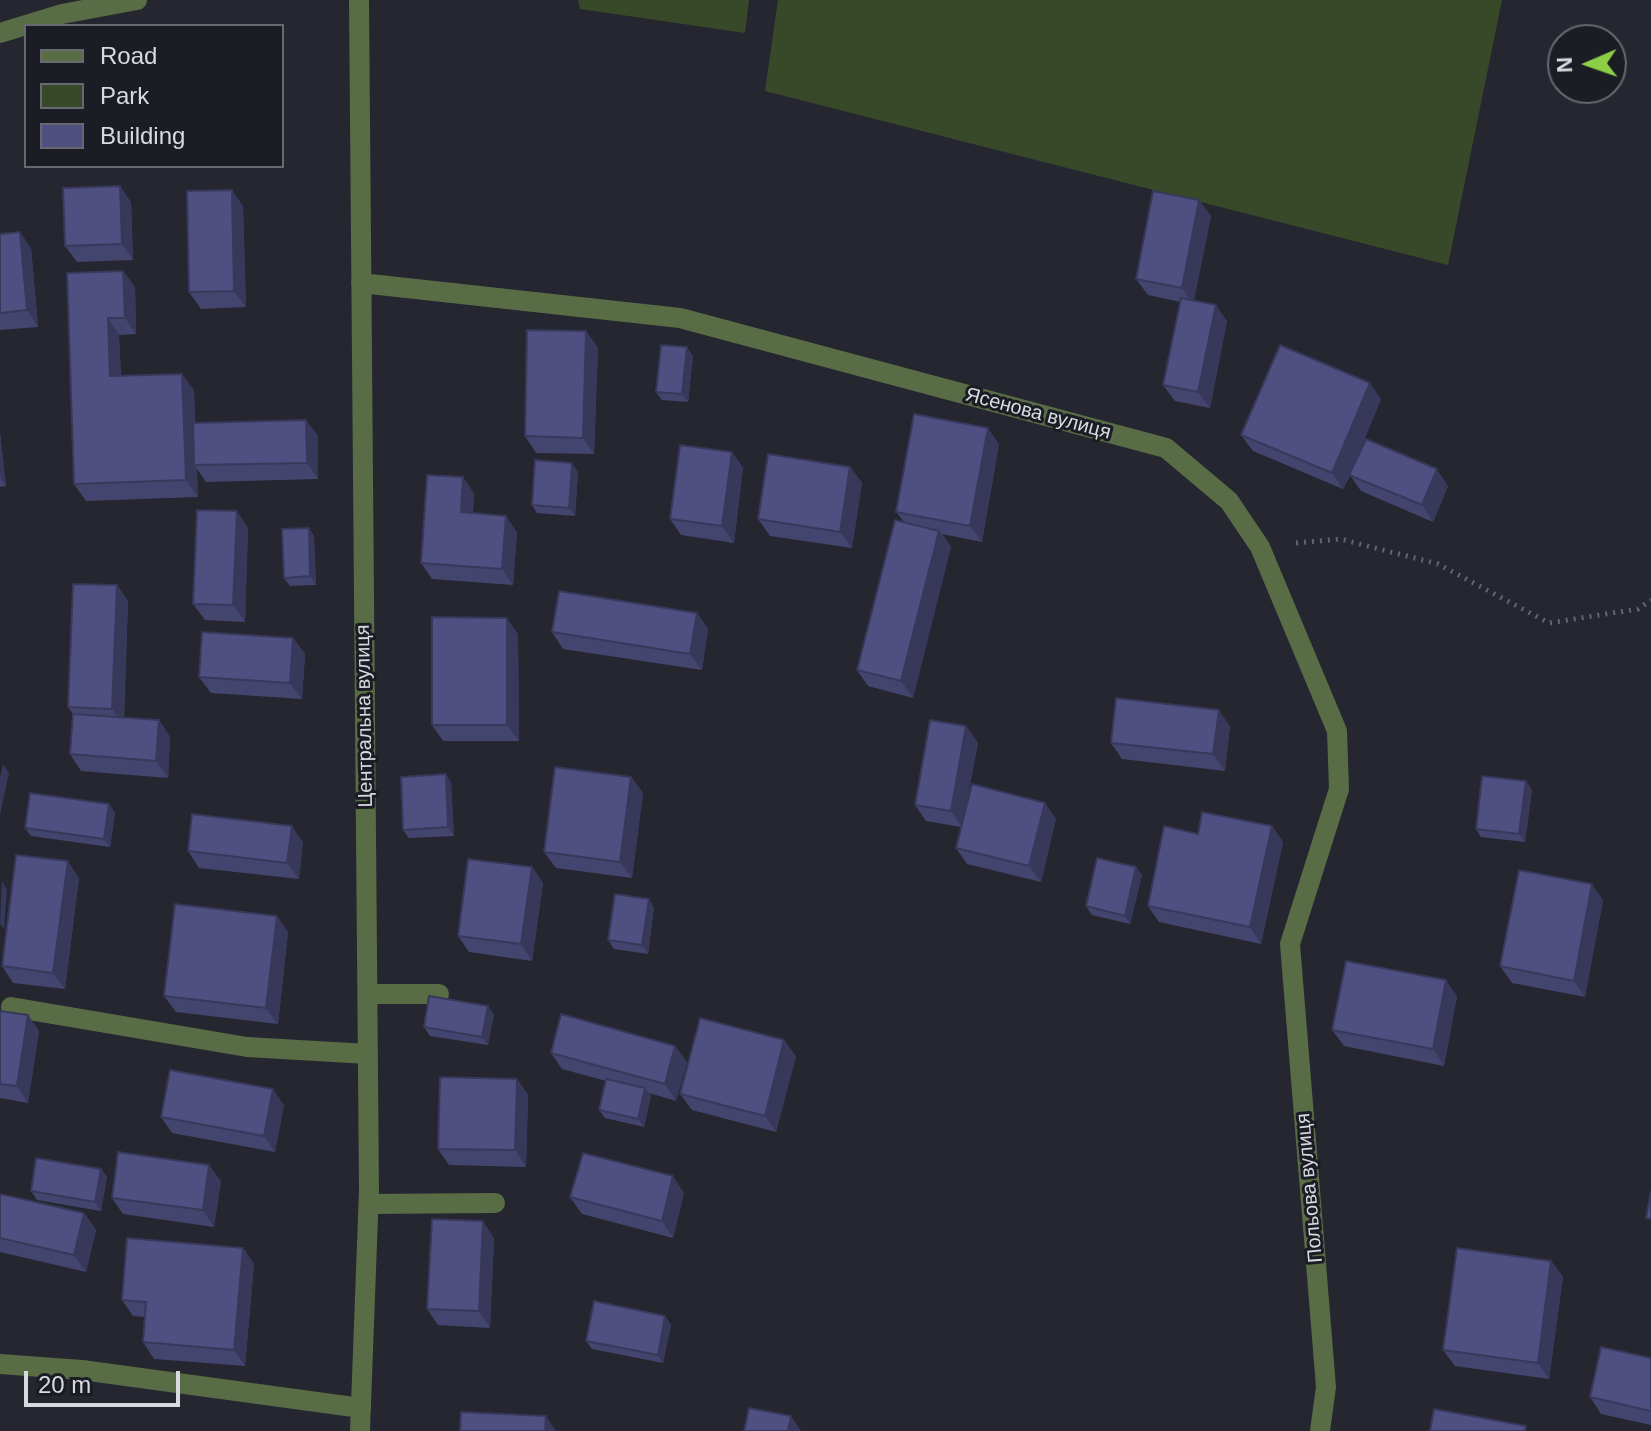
<!DOCTYPE html>
<meta charset="utf-8">
<style>
body{margin:0}
#map{position:relative;width:1651px;height:1431px;overflow:hidden;background:#25262f;font-family:Helvetica,sans-serif}
canvas{display:block}
.legend{position:absolute;left:24px;top:24px;width:260px;height:144px;box-sizing:border-box;background:#1c1c25;border:2px solid #686870;margin:0;padding:10px 14px;list-style:none;font-size:24px;color:#d9dae0}
.legend li{display:flex;align-items:center;gap:16px;height:40px}
.legend b{width:40px;border:2px solid #686870}
.north{position:absolute;left:1547px;top:24px;width:80px;height:80px;box-sizing:border-box;background:#1c1c25;border:2px solid #686870;border-radius:50%;rotate:268deg;font-size:22px;font-weight:700;line-height:32px;text-align:center;color:#d9dae0}
.north::after{content:'';display:block;margin:auto;width:28px;height:36px;background:#8cce45;clip-path:polygon(50% 0,100% 100%,50% 72%,0 100%)}
.scale{position:absolute;left:24px;top:1371px;width:156px;height:36px;box-sizing:border-box;border:4px solid #d9dae0;border-top:0;padding-left:10px;font-size:24px;line-height:28px;white-space:nowrap;color:#d9dae0;-webkit-text-stroke:6px #1c1c25;paint-order:stroke}
</style>
<div id="map">
<canvas width="1651" height="1431"></canvas>
<ul class="legend">
<li><b style="height:10px;background:#586c46"></b>Road</li>
<li><b style="height:22px;background:#384929"></b>Park</li>
<li><b style="height:22px;background:#4f5081"></b>Building</li>
</ul>
<div class="north">N</div>
<div class="scale">20 m</div>
</div>
<script>
const c = document.querySelector('canvas').getContext('2d');
c.lineJoin = 'round';
function paint(path, color) { c.fillStyle = color; c.fill(path, 'evenodd'); }
const shape = rows => new Path2D(rows.map(r => 'M' + r).join(''));
function trace(path, color, width, dash) { c.strokeStyle = color; c.lineWidth = width; c.lineCap = dash ? 'butt' : 'round'; c.setLineDash(dash || []); c.stroke(path); }
function label(font, color, halo, rows, align = 'center') {
  c.font = font + ' Helvetica,sans-serif'; c.lineWidth = 6; c.setLineDash([]); c.textBaseline = 'middle'; c.strokeStyle = halo; c.fillStyle = color; for (const [text, x, y, turn = 0] of rows) {
    c.save(); c.translate(x, y); c.rotate((+turn || 0) * Math.PI / 180); c.textAlign = isNaN(turn) ? turn : align; if (halo) c.strokeText(text, 0, 0); c.fillText(text, 0, 0); c.restore();
  }
}
paint(shape([
 [578,0,749,0,745,33,580,9],
 [778,0,1502,0,1448,265,765,91]
]), '#384929');
trace(shape([
 [1296,543,1340,539,1438,564,1549,623,1638,609,1651,600]
]), '#64656d', 5, [2, 6]);
trace(shape([
 [359,0,369,1190,360,1431],
 [0,33,62,14,137,0],
 [361,283,680,318,1166,448,1229,501,1260,547,1337,731,1339,789,1290,944,1326,1387,1320,1431],
 [368,994,439,994],
 [11,1007,247,1047,368,1054],
 [369,1204,495,1203],
 [0,1364,82,1370,361,1408]
]), '#586c46', 20);
paint(shape([
 [1199,200,1211,216,1194,300,1227,321,1210,408,1175,401,1163,385,1180,302,1148,295,1136,279],
 [131,202,133,260,77,262,65,246],
 [243,206,246,307,201,309,189,292],
 [0,234,31,248,38,327,0,330],
 [123,271,135,287,136,334,119,335,121,376,194,390,195,423,306,420,318,436,318,479,206,482,197,469,198,497,86,501,74,484,67,273],
 [586,331,598,348,594,454,536,453,525,436],
 [693,356,688,402,662,400,656,392],
 [1381,399,1351,472,1448,486,1433,522,1361,491,1350,475,1343,489,1253,451,1241,435],
 [0,433,6,486,0,487],
 [999,444,982,542,942,534,951,547,913,698,868,686,857,670,904,522,896,512],
 [732,452,743,468,734,543,681,535,670,519],
 [850,467,862,483,852,548,770,536,758,519],
 [578,472,575,516,537,513,532,505],
 [463,477,474,494,473,513,517,532,513,585,432,579,421,563],
 [248,528,245,622,205,620,193,604],
 [309,528,314,536,316,585,290,586,284,578],
 [117,585,128,601,124,718,159,720,170,737,168,778,81,771,70,754,73,714,68,707],
 [697,613,708,629,702,670,563,649,552,632],
 [518,634,519,741,443,741,432,725],
 [293,638,305,654,302,699,211,693,199,677],
 [966,726,978,743,966,806,1045,803,1056,819,1041,882,967,864,956,848,961,827,926,821,915,805],
 [1230,726,1225,771,1122,759,1111,743],
 [631,777,643,793,632,878,556,868,544,852],
 [1526,781,1532,790,1525,842,1481,837,1476,829],
 [451,782,454,836,409,838,403,830],
 [109,804,115,813,110,847,31,836,25,828],
 [1272,826,1283,842,1261,944,1159,922,1148,906,1198,834],
 [303,842,299,879,199,868,188,851],
 [532,867,543,883,532,961,469,952,458,936],
 [1136,867,1142,875,1130,924,1092,915,1086,906],
 [79,878,65,989,13,983,2,966],
 [1603,900,1585,997,1512,983,1500,966],
 [654,907,648,954,614,949,608,940],
 [277,916,288,932,278,1024,176,1012,164,996],
 [1457,996,1444,1066,1344,1046,1332,1030],
 [0,1011,28,1015,39,1031,28,1103,0,1098],
 [494,1014,488,1045,430,1036,424,1027],
 [675,1046,687,1062,676,1101,649,1093,651,1096,644,1127,605,1118,599,1110,606,1081,562,1069,551,1053],
 [796,1056,776,1132,692,1110,680,1094],
 [517,1079,528,1095,526,1167,449,1165,438,1149],
 [284,1105,275,1152,172,1133,161,1117],
 [101,1169,107,1177,101,1211,37,1200,31,1191],
 [221,1181,214,1227,123,1214,112,1198],
 [684,1193,673,1238,582,1214,570,1197],
 [0,1194,84,1213,96,1230,86,1272,0,1252],
 [494,1238,490,1328,438,1325,427,1309],
 [243,1248,254,1264,245,1366,154,1359,143,1342,145,1317,133,1316,122,1300],
 [1551,1261,1563,1277,1549,1379,1455,1366,1443,1350],
 [665,1316,671,1325,663,1363,592,1349,586,1341],
 [1651,1358,1651,1425,1601,1414,1590,1397]
]), '#44456f');
paint(shape([
 [120,186,131,202,133,260,122,244],
 [232,190,243,206,246,307,234,291],
 [1199,200,1211,216,1193,304,1182,288],
 [20,232,31,248,38,327,27,310],
 [123,271,135,287,136,334,125,318],
 [1216,305,1227,321,1210,408,1198,392],
 [108,318,119,335,121,392,110,376],
 [586,331,598,348,594,454,583,438],
 [687,347,693,356,688,402,682,394],
 [182,374,194,390,197,465,194,465,197,469,198,497,186,480],
 [1370,383,1381,399,1343,489,1332,473],
 [306,420,318,436,318,479,307,463],
 [988,428,999,444,982,542,970,526],
 [0,433,6,486,0,477],
 [732,452,743,468,734,543,722,526],
 [572,463,578,472,575,516,569,508],
 [850,467,862,483,852,548,840,532],
 [1437,469,1448,486,1433,522,1422,505],
 [463,477,474,494,472,529,461,512],
 [237,511,248,528,245,622,233,605],
 [506,516,517,532,513,585,502,569],
 [309,528,314,536,316,585,310,576],
 [939,531,951,547,913,698,901,681],
 [117,585,128,601,123,725,112,709],
 [697,613,708,629,702,670,690,654],
 [507,618,518,634,519,741,507,725],
 [293,638,305,654,302,699,290,683],
 [1219,710,1230,726,1225,771,1213,754],
 [159,720,170,737,168,778,156,761],
 [966,726,978,743,962,828,951,811],
 [3,764,9,773,0,815,0,778],
 [446,774,451,782,454,836,448,827],
 [631,777,643,793,632,878,620,862],
 [1526,781,1532,790,1525,842,1519,834],
 [1045,803,1056,819,1041,882,1029,866],
 [109,804,115,813,110,847,104,839],
 [292,826,303,842,299,879,287,863],
 [1272,826,1283,842,1261,944,1250,927],
 [68,861,79,878,65,989,53,973],
 [532,867,543,883,532,961,521,944],
 [1136,867,1142,875,1130,924,1125,916],
 [2,881,7,890,4,929,0,924],
 [1592,884,1603,900,1585,997,1574,981],
 [649,899,654,907,648,954,642,945],
 [277,916,288,932,278,1024,266,1008],
 [1446,980,1457,996,1444,1066,1433,1049],
 [488,1006,494,1014,488,1045,482,1037],
 [28,1015,39,1031,28,1103,17,1086],
 [784,1040,796,1056,776,1132,765,1116],
 [675,1046,687,1062,676,1101,665,1084],
 [517,1079,528,1095,526,1167,515,1150],
 [645,1088,651,1096,644,1127,638,1119],
 [273,1089,284,1105,275,1152,264,1136],
 [209,1165,221,1181,214,1227,203,1210],
 [101,1169,107,1177,101,1211,95,1202],
 [673,1176,684,1193,673,1238,662,1221],
 [84,1213,96,1230,86,1272,74,1255],
 [483,1221,494,1238,490,1328,479,1311],
 [243,1248,254,1264,245,1366,234,1350],
 [1551,1261,1563,1277,1549,1379,1538,1363],
 [665,1316,671,1325,663,1363,658,1355],
 [546,1416,556,1431,545,1431],
 [791,1416,801,1431,788,1431]
]), '#37385a');
const building = shape([
 [120,186,122,244,65,246,63,188,120,186],
 [232,190,234,291,189,292,187,191,232,190],
 [1153,191,1199,200,1182,288,1136,279,1153,191],
 [20,232,27,310,0,313,0,234,20,232],
 [123,271,125,318,108,318,110,376,182,374,186,480,74,484,67,273,123,271],
 [1181,298,1216,305,1198,392,1163,385,1181,298],
 [527,330,586,331,583,438,525,436,527,330],
 [661,345,687,347,682,394,656,392,661,345],
 [1280,345,1370,383,1332,473,1241,435,1280,345],
 [914,414,988,428,970,526,896,512,914,414],
 [306,420,307,463,194,465,193,423,306,420],
 [1366,439,1437,469,1422,505,1349,475,1366,439],
 [680,445,732,452,722,526,670,519,680,445],
 [768,454,850,467,840,532,758,519,768,454],
 [535,460,572,463,569,508,532,505,535,460],
 [427,475,463,477,461,512,506,516,502,569,421,563,427,475],
 [197,510,237,511,233,605,193,604,197,510],
 [895,520,939,531,901,681,857,670,895,520],
 [309,528,310,576,284,578,282,529,309,528],
 [73,584,117,585,112,709,68,707,73,584],
 [559,591,697,613,690,654,552,632,559,591],
 [432,617,507,618,507,725,432,725,432,617],
 [202,632,293,638,290,683,199,677,202,632],
 [1116,698,1219,710,1213,754,1111,743,1116,698],
 [73,714,159,720,156,761,70,754,73,714],
 [930,720,966,726,951,811,915,805,930,720],
 [555,767,631,777,620,862,544,852,555,767],
 [446,774,448,827,403,830,401,777,446,774],
 [1482,776,1526,781,1519,834,1476,829,1482,776],
 [972,784,1045,803,1029,866,956,848,972,784],
 [30,793,109,804,104,839,25,828,30,793],
 [1202,812,1272,826,1250,927,1148,906,1164,826,1198,834,1202,812],
 [192,814,292,826,287,863,188,851,192,814],
 [16,855,68,861,53,973,2,966,16,855],
 [1097,858,1136,867,1125,916,1086,906,1097,858],
 [468,859,532,867,521,944,458,936,468,859],
 [1519,870,1592,884,1574,981,1500,966,1519,870],
 [615,894,649,899,642,945,608,940,615,894],
 [175,904,277,916,266,1008,164,996,175,904],
 [1346,961,1446,980,1433,1049,1332,1030,1346,961],
 [429,996,488,1006,482,1037,424,1027,429,996],
 [0,1011,28,1015,17,1086,0,1084,0,1011],
 [561,1014,675,1046,665,1084,551,1053,561,1014],
 [700,1018,784,1040,765,1116,680,1094,700,1018],
 [170,1070,273,1089,264,1136,161,1117,170,1070],
 [440,1077,517,1079,515,1150,438,1149,440,1077],
 [606,1079,645,1088,638,1119,599,1110,606,1079],
 [118,1152,209,1165,203,1210,112,1198,118,1152],
 [583,1153,673,1176,662,1221,570,1197,583,1153],
 [36,1158,101,1169,95,1202,31,1191,36,1158],
 [1651,1191,1651,1219,1646,1218,1651,1191],
 [0,1194,84,1213,74,1255,0,1238,0,1194],
 [432,1219,483,1221,479,1311,427,1309,432,1219],
 [127,1238,243,1248,234,1350,143,1342,146,1302,122,1300,127,1238],
 [1457,1248,1551,1261,1538,1363,1443,1350,1457,1248],
 [594,1301,665,1316,658,1355,586,1341,594,1301],
 [1601,1347,1651,1358,1651,1411,1590,1397,1601,1347],
 [749,1408,791,1416,788,1431,744,1431,749,1408],
 [1434,1409,1526,1426,1525,1431,1430,1431,1434,1409],
 [461,1412,546,1416,545,1431,460,1431,461,1412]
]);
paint(building, '#4f5081');
trace(building, '#37385a', 2);
label('20px', '#d9dae0', '#1c1c25', [
 ["Ясенова вулиця",1038,414,15],
 ["Центральна вулиця",365,716,-91],
 ["Польова вулиця",1310,1188,-95]
]);
</script>
